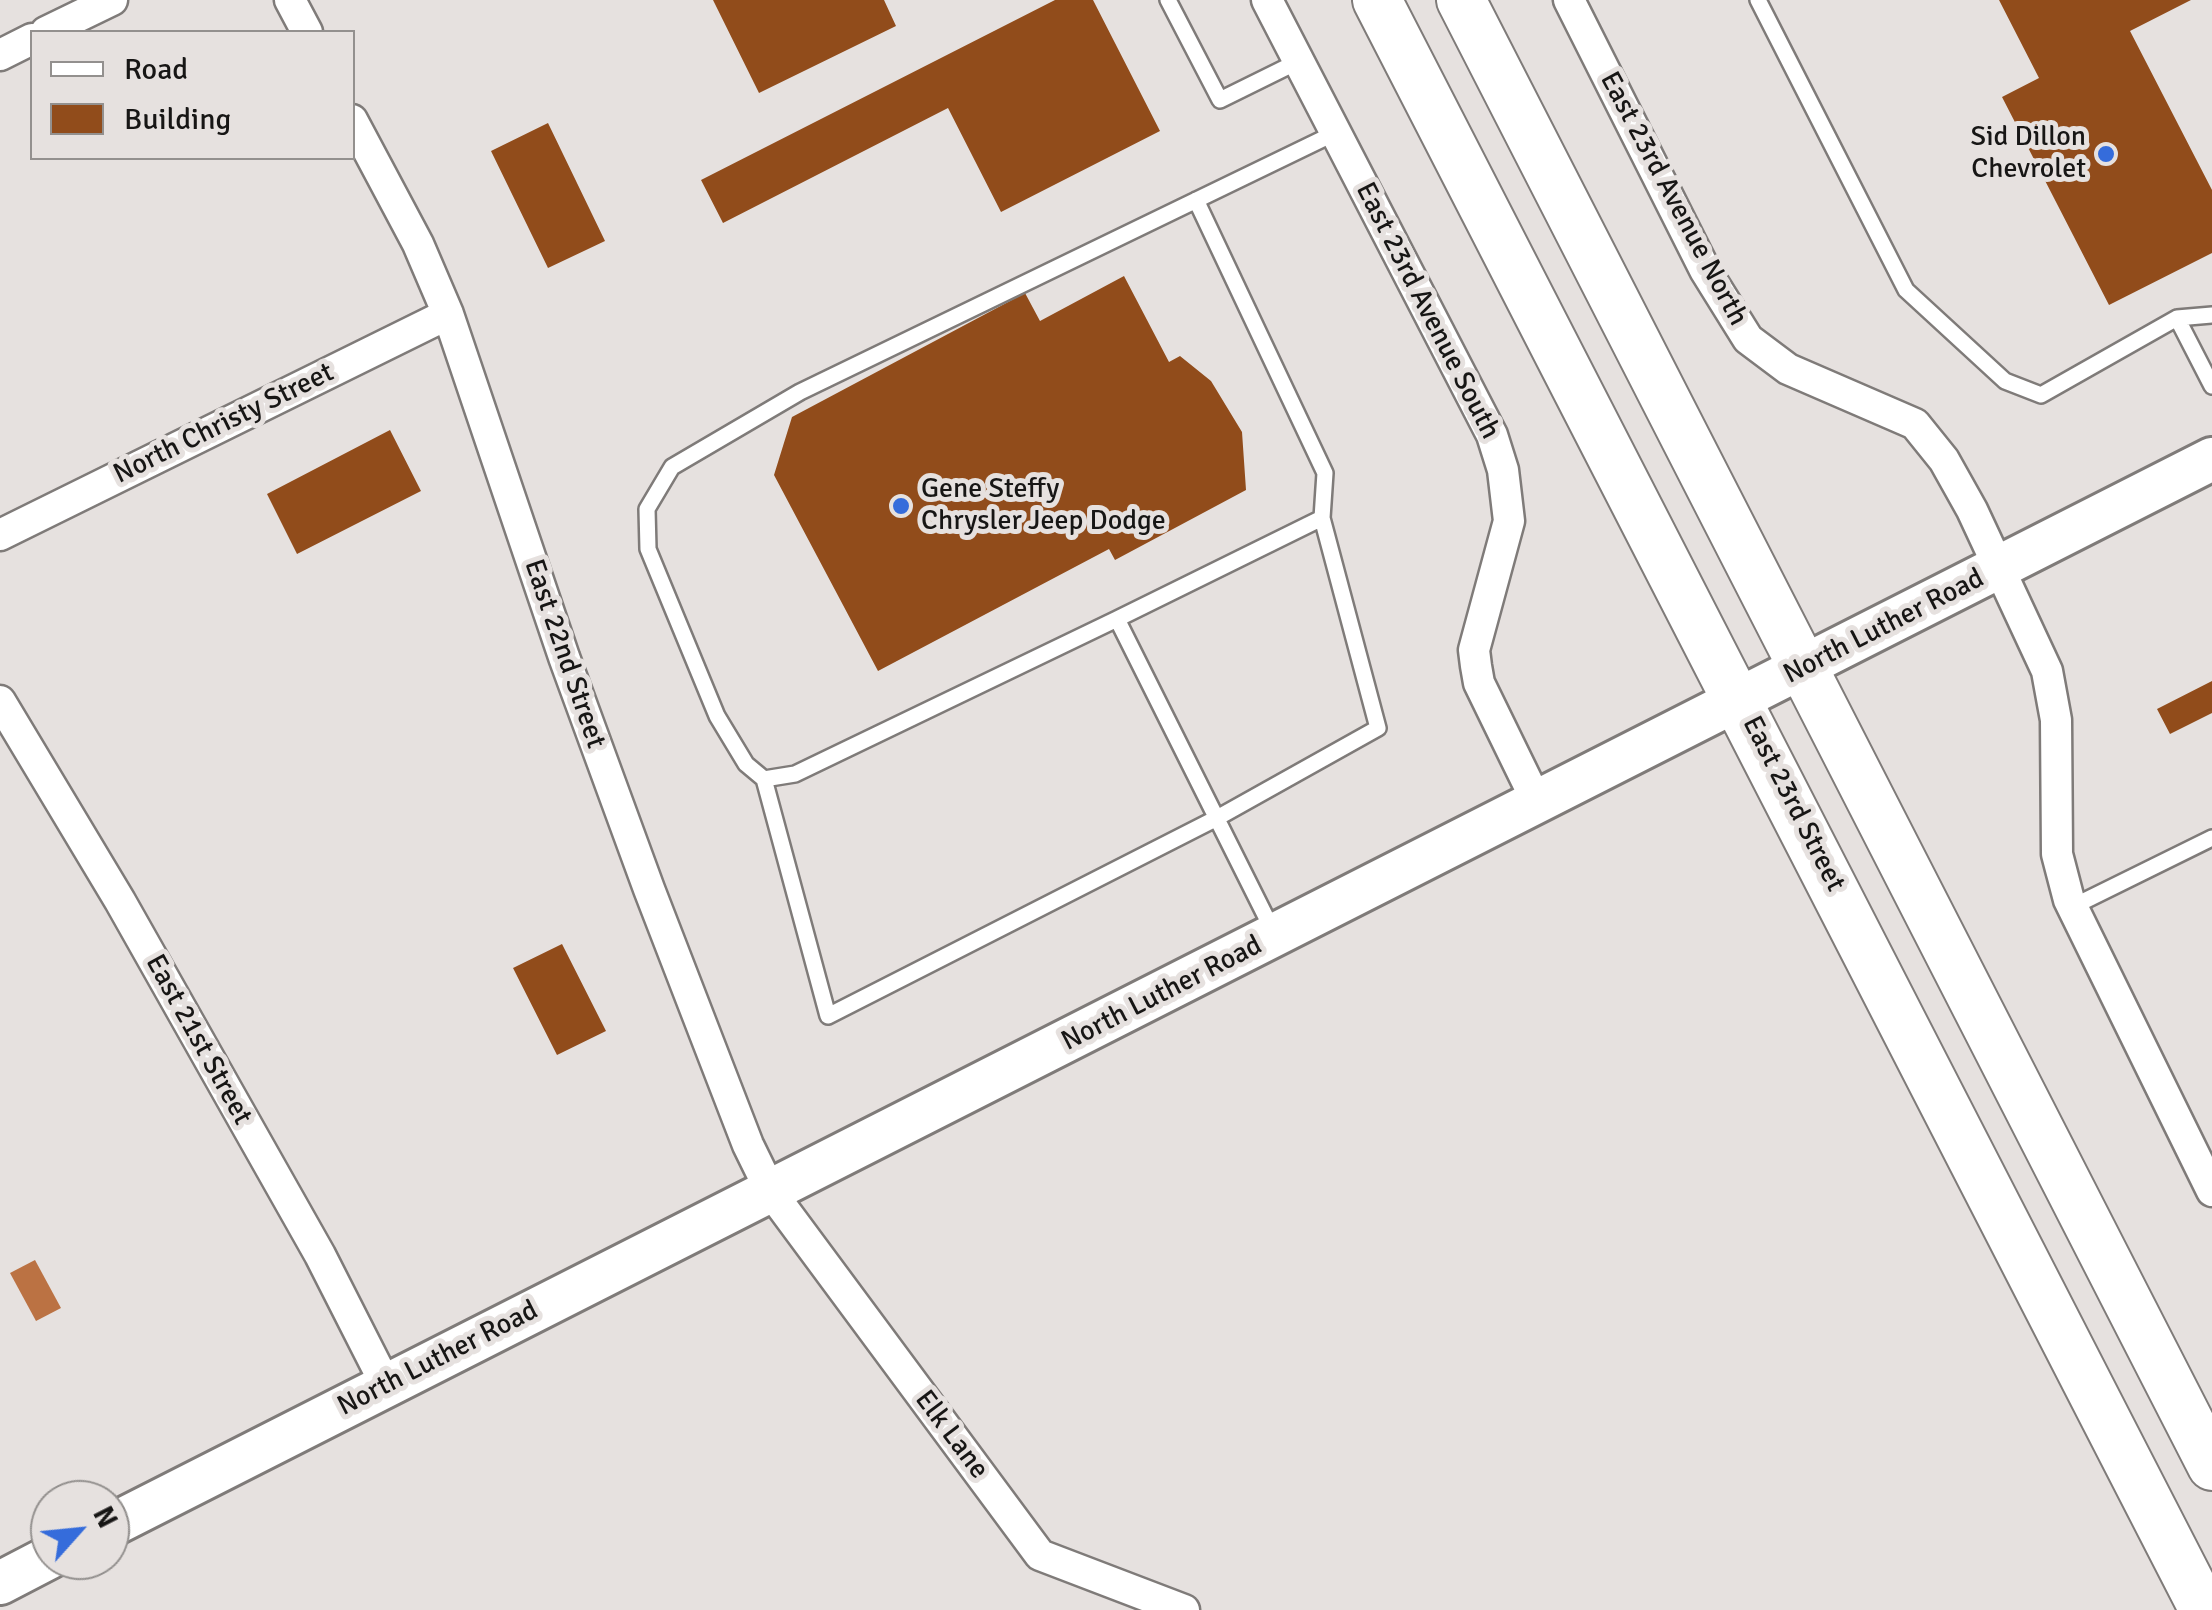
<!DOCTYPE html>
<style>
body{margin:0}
#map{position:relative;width:2212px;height:1610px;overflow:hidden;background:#e6e1df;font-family:Signika,sans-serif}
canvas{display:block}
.legend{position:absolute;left:30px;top:30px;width:325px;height:130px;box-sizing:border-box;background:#e6e1df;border:2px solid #93908e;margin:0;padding:12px 18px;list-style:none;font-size:30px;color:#171615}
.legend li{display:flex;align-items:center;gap:20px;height:50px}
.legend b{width:50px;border:2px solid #93908e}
.north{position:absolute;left:30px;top:1480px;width:100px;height:100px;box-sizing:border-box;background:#e6e1df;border:2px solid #93908e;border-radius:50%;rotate:63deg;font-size:28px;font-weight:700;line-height:40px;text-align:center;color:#171615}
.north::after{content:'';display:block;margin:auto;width:35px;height:45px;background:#356cdb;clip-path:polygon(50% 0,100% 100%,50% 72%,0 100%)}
</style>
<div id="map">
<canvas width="2212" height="1610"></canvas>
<ul class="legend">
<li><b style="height:12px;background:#fff"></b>Road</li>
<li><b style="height:28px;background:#914c1b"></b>Building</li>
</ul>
<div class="north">N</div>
</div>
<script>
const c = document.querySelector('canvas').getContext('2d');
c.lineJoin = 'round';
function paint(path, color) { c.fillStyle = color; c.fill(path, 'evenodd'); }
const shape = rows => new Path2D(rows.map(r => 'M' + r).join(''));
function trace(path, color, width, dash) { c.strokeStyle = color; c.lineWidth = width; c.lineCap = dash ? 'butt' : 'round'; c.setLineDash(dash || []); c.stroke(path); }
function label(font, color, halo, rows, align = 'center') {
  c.font = font + ' Signika,sans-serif'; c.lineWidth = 10; c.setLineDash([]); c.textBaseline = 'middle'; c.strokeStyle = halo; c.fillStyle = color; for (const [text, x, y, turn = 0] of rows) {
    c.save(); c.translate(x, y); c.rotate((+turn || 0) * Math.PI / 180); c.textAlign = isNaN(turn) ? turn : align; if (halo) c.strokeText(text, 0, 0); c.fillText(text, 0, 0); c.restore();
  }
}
paint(shape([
 [35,1260,61,1308,36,1321,10,1273]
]), '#bb7243');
paint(shape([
 [713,0,884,0,896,26,759,93],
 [1055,0,1093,0,1160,131,1001,212,948,108,723,223,701,180],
 [1999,0,2191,0,2130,31,2212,190,2212,253,2109,305,2002,97,2039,78],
 [548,123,605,241,548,268,491,151],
 [1124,276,1169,362,1180,356,1211,381,1242,432,1246,490,1115,560,1109,549,878,671,774,475,792,417,1025,293,1040,321],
 [390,430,421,491,297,554,267,494],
 [2212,681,2212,713,2170,734,2157,709],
 [562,944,606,1031,557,1055,513,968]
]), '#914c1b');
const lane = shape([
 [1168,0,1220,100,1299,61],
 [1758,0,1906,290,2005,381,2041,395,2177,318,2212,386],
 [2177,318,2212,315],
 [1117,619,1322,518,1325,473,1196,200],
 [764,779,828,1016,1217,818,1378,728,1322,518],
 [2072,907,2212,838],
 [1274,933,1117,619,795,774,764,779,746,764,717,716,648,549,647,509,672,467,800,392,1337,132]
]);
const street = shape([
 [290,0,307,32],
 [1267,0,1492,435,1503,470,1509,521,1474,650,1476,666,1479,683,1538,804],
 [1569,0,1705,270,1748,339,1788,369,1915,424,1944,460,1972,510,2047,671,2056,720,2057,854,2069,900,2212,1191],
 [46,32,112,0],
 [0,55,32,39],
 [352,120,418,244,448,314,564,657,649,889,748,1145,771,1192,1040,1555,1184,1610],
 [0,535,448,314],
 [0,701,120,901,320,1255,386,1385]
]);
const secondary = shape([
 [110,1526,2212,459],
 [0,1583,50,1557]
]);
const primary = shape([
 [1377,0,2204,1610],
 [1461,0,2212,1466]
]);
trace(lane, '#7f7b79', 20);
trace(street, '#7f7b79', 35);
trace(secondary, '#7f7b79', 48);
trace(primary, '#7f7b79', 52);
trace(lane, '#fff', 15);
trace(street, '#fff', 30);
trace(secondary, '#fff', 42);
trace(primary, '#fff', 48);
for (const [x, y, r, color] of [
 [2106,154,10,"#356cdb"],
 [901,506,10,"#356cdb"]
]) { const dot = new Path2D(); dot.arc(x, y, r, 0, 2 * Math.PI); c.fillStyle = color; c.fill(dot); trace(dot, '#e6e1df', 4); }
label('28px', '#171615', '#e6e1df', [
 ["Sid Dillon",2086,138],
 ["Chevrolet",2086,170],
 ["Gene Steffy",921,490,"left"],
 ["Chrysler Jeep Dodge",921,522,"left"]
], 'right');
label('28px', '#171615', '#e6e1df', [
 ["East 23rd Avenue North",1673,199,62],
 ["East 23rd Avenue South",1427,311,63],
 ["North Christy Street",224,424,-26],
 ["North Luther Road",1884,627,-27],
 ["East 22nd Street",564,654,71],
 ["East 23rd Street",1793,804,63],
 ["North Luther Road",1162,994,-27],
 ["East 21st Street",198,1040,61],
 ["North Luther Road",438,1359,-27],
 ["Elk Lane",951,1435,53]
]);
</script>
